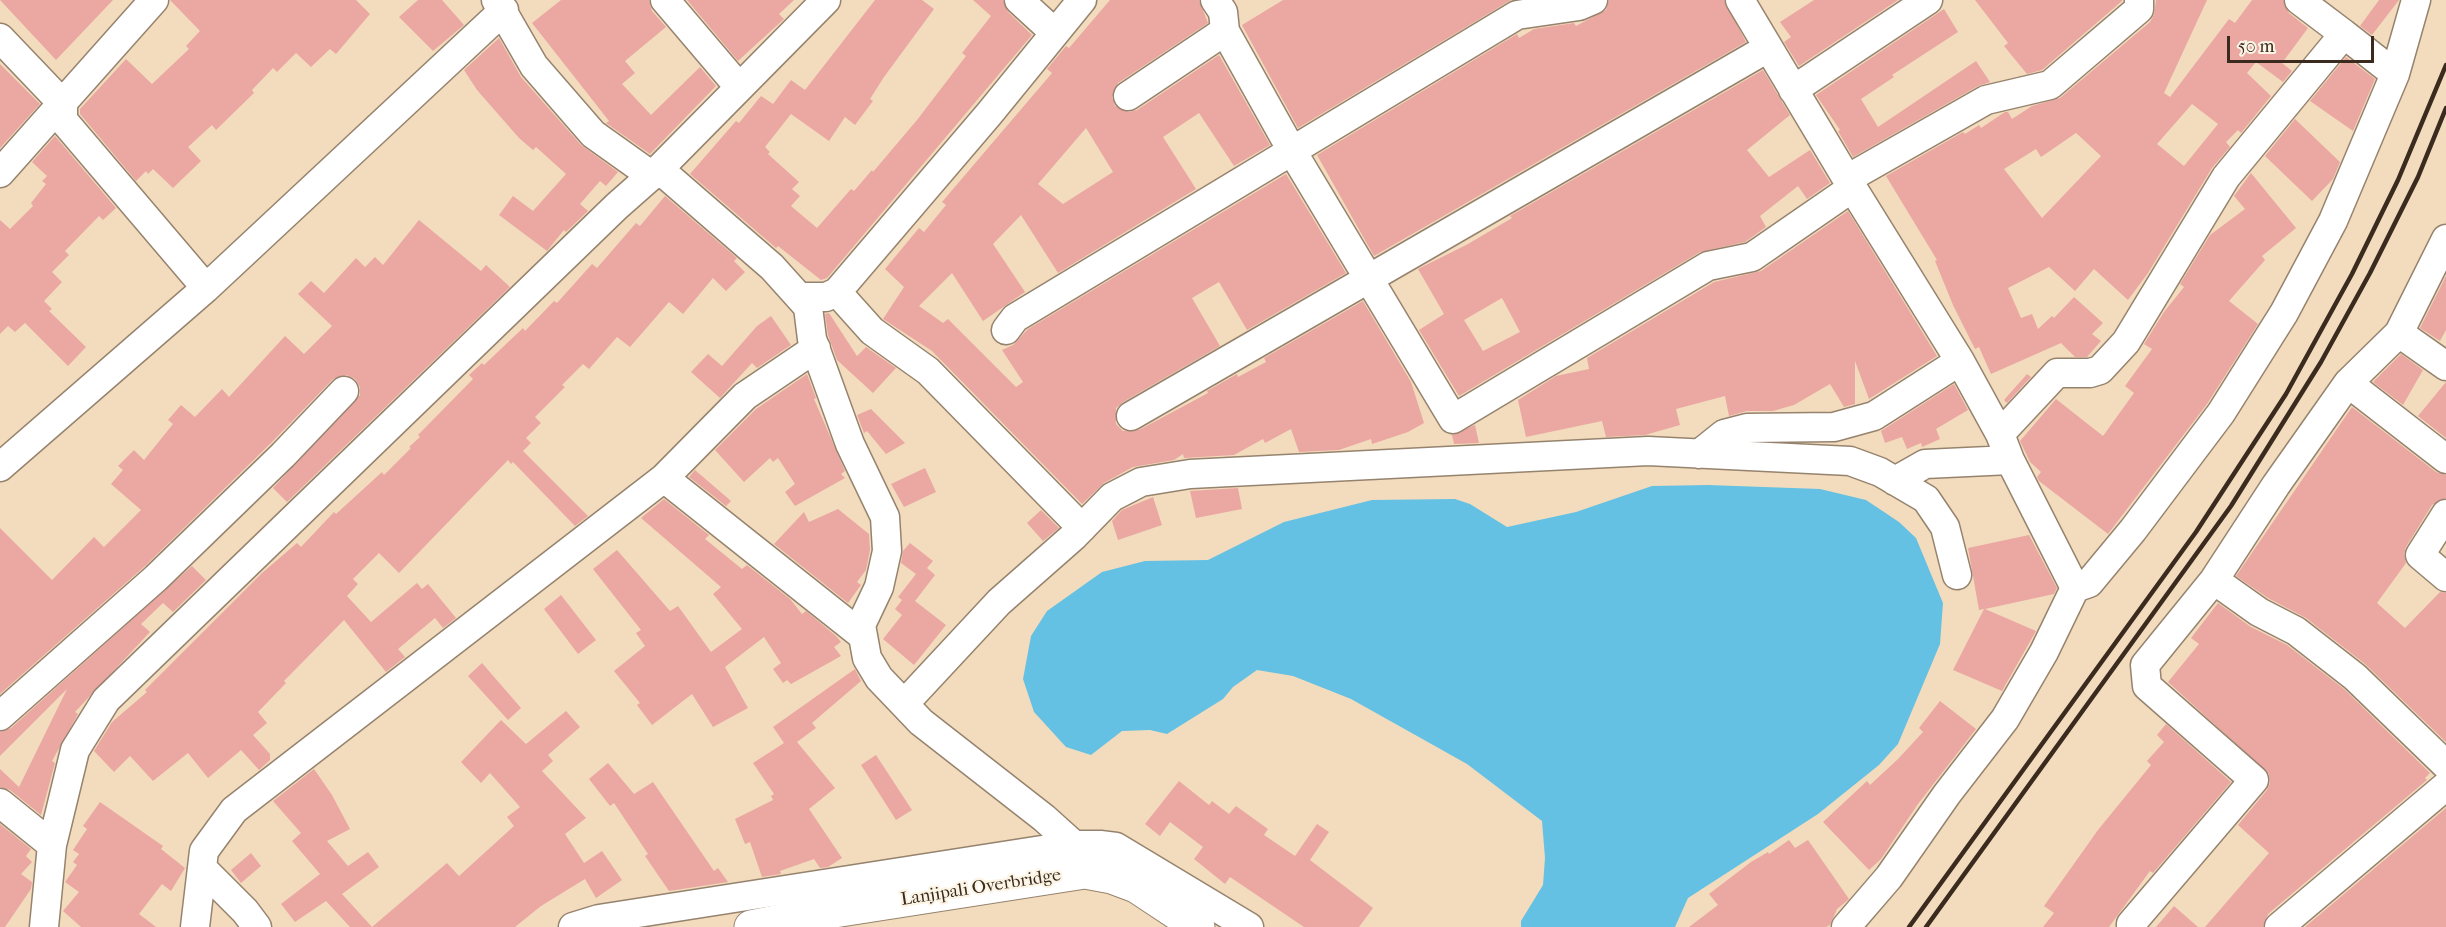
<!DOCTYPE html>
<style>
body{margin:0}
#map{position:relative;width:2446px;height:927px;overflow:hidden;background:#f2dcbd;font-family:"IM FELL French Canon",serif}
canvas{display:block}
.scale{position:absolute;left:2227px;top:36px;width:147px;height:27px;box-sizing:border-box;border:3px solid #3b2a1e;border-top:0;padding-left:8px;font-size:18px;line-height:21px;white-space:nowrap;color:#3b2a1e;-webkit-text-stroke:4px #fcf5e5;paint-order:stroke}
</style>
<div id="map">
<canvas width="2446" height="927"></canvas>
<div class="scale">50 m</div>
</div>
<script>
const c = document.querySelector('canvas').getContext('2d');
c.lineJoin = 'round';
function paint(path, color) { c.fillStyle = color; c.fill(path, 'evenodd'); }
const shape = rows => new Path2D(rows.map(r => 'M' + r).join(''));
function trace(path, color, width, dash) { c.strokeStyle = color; c.lineWidth = width; c.lineCap = dash ? 'butt' : 'round'; c.setLineDash(dash || []); c.stroke(path); }
function label(font, color, halo, rows, align = 'center') {
  c.font = font + ' "IM FELL French Canon",serif'; c.lineWidth = 4.5; c.setLineDash([]); c.textBaseline = 'middle'; c.strokeStyle = halo; c.fillStyle = color; for (const [text, x, y, turn = 0] of rows) {
    c.save(); c.translate(x, y); c.rotate((+turn || 0) * Math.PI / 180); c.textAlign = isNaN(turn) ? turn : align; if (halo) c.strokeText(text, 0, 0); c.fillText(text, 0, 0); c.restore();
  }
}
paint(shape([
 [1708,485,1820,489,1866,500,1899,522,1916,538,1943,603,1940,644,1898,744,1879,765,1818,814,1688,898,1675,927,1521,927,1521,921,1543,885,1545,858,1542,821,1467,764,1351,699,1293,676,1257,670,1233,687,1223,699,1167,734,1150,730,1122,731,1091,755,1066,747,1034,712,1023,679,1031,636,1047,611,1102,572,1145,561,1208,560,1284,522,1372,500,1455,499,1470,504,1507,527,1576,512,1652,486]
]), '#65c1e3');
paint(shape([
 [0,0,113,0,56,60],
 [170,0,356,0,370,14,336,54,330,49,311,67,296,53,277,72,273,68,252,90,254,93,216,130,212,125,188,147,201,161,173,188,153,169,148,174,146,171,136,181,80,114,80,109,126,59,152,84,189,49,186,46,200,31],
 [418,0,442,0,464,25,433,51,399,17],
 [561,0,649,0,652,11,666,27,625,61,635,73,622,84,651,115,700,67,716,86,650,154,606,123,609,121,532,23],
 [687,0,794,0,779,14,784,19,738,61],
 [875,0,922,0,934,9,884,77,870,99,873,101,855,125,845,117,829,141,791,114,765,147,770,152,768,154,799,182,792,189,800,196,791,206,817,228,851,189,854,191,872,170,873,172,917,120,966,56,962,53,991,16,973,0,1003,0,1008,12,1032,35,827,278,821,280,778,246,776,248,690,174,736,121,739,123,761,96,773,104,791,80,805,90],
 [1110,0,1199,0,1208,23,1118,83,1112,97,1115,106,1129,112,1137,110,1219,55,1270,145,1234,166,1199,113,1163,137,1196,189,1058,273,1021,215,993,244,1025,292,983,321,952,273,919,306,943,323,948,319,1016,387,1023,382,1002,350,1013,345,1028,329,1286,174,1346,273,1247,330,1219,282,1192,298,1220,346,1123,402,1116,408,1116,424,1123,431,1139,430,1208,393,1207,391,1237,374,1238,377,1266,362,1264,358,1363,301,1411,382,1424,423,1408,432,1372,444,1371,439,1339,450,1299,452,1291,429,1265,443,1263,439,1234,455,1184,458,1183,454,1174,460,1133,467,1104,483,1082,504,932,351,883,319,904,287,885,269,919,228,924,232,946,205,942,202,1052,73,1047,69,1066,46,1069,48],
 [1086,128,1113,172,1063,204,1038,184],
 [1283,0,1511,0,1298,128,1242,25],
 [1609,0,1724,0,1746,42,1374,256,1317,155,1517,34,1519,38,1534,29,1574,23,1576,26,1606,10],
 [1814,0,1898,0,1799,66,1784,42,1791,37,1780,22],
 [1975,0,2122,0,2122,1,2042,70,2027,74,2004,46,2008,43],
 [2156,0,2207,0,2164,93,2170,97,2229,19,2235,23,2252,0,2283,0,2289,13,2308,28,2282,63,2292,71,2283,82,2256,62,2247,73,2271,96,2241,133,2238,130,2226,142,2230,147,2212,168,2148,273,2128,300,2094,269,2075,291,2049,267,2008,288,2021,318,2032,314,2038,329,2052,316,2054,318,2074,297,2103,323,2092,334,2101,341,2087,357,2075,357,2061,343,1991,374,1979,347,1975,349,1953,305,1935,261,1937,260,1886,176,1963,132,1965,134,1979,125,1981,128,2005,112,2008,112,2012,119,2032,106,2060,98,2150,22,2154,15],
 [2192,104,2218,124,2184,166,2157,144],
 [2076,133,2101,156,2042,218,2004,169,2036,149,2041,157],
 [2379,0,2399,0,2372,35,2360,26],
 [1944,9,1958,32,1892,75,1894,77,1861,99,1878,127,1976,61,1990,82,1978,86,1853,157,1838,131,1840,130,1816,95],
 [499,38,521,77,581,145,618,172,606,186,600,181,580,204,588,211,566,232,564,230,547,251,499,215,513,196,533,211,566,174,536,147,533,150,519,138,477,90,464,70],
 [2346,57,2375,79,2353,131,2310,101],
 [0,64,40,104,0,148],
 [1763,70,1790,115,1747,150,1769,177,1810,150,1830,183,1807,199,1798,186,1760,216,1766,227,1745,242,1700,252,1459,396,1419,330,1444,314,1418,269,1468,244,1512,218,1510,216],
 [1502,298,1520,332,1483,351,1464,320],
 [2295,119,2340,162,2333,179,2312,201,2265,156],
 [55,136,116,208,103,220,99,216,65,251,69,255,52,272,62,282,44,301,52,309,49,311,86,347,68,366,25,323,15,332,8,326,0,334,0,220,10,229,33,206,31,203,46,184,42,181,47,176,32,162],
 [2251,173,2296,228,2262,256,2265,260,2229,301,2258,324,2207,404,2108,534,2039,481,2037,477,2041,472,2030,462,2020,441,2056,399,2103,436,2134,393,2125,386,2152,349,2144,344,2164,312,2184,287,2180,284,2210,235,2245,209,2234,196],
 [665,196,737,258,734,261,745,272,726,291,713,278,683,314,669,302,630,347,617,337,589,369,583,364,562,385,565,387,535,417,541,423,526,438,531,443,523,451,588,516,575,526,513,462,511,464,508,460,399,573,379,553,353,579,358,584,347,596,371,622,417,583,422,589,428,584,456,618,443,628,435,618,398,649,405,657,386,672,344,620,284,681,286,683,258,712,267,723,253,735,270,754,270,760,259,770,241,750,208,778,188,753,153,781,130,756,114,772,94,751,112,722,147,692,145,690,262,573,297,543,301,547,334,512,336,514,382,472,384,475,411,448,409,447,420,437,418,435,473,379,469,375,482,363,484,365,523,328,525,331,554,301,557,303,592,264,597,268,636,223,640,226],
 [1848,211,1937,356,1869,399,1855,361,1855,404,1844,407,1830,384,1794,405,1773,411,1747,411,1729,416,1725,396,1676,409,1680,425,1645,435,1606,437,1602,421,1526,437,1518,400,1556,376,1589,369,1587,358,1714,282,1761,271],
 [419,220,481,271,486,265,510,287,287,502,273,488,360,395,360,387,355,379,347,375,333,379,271,443,145,566,0,694,0,528,52,580,94,537,104,547,141,510,111,484,123,470,118,466,134,450,144,460,173,424,168,420,181,405,195,417,222,389,229,397,285,336,304,354,332,326,298,294,311,281,324,293,356,258,365,267,375,257,383,265],
 [2446,276,2446,330,2440,341,2420,328],
 [829,313,857,356,866,347,896,368,873,393,837,360,828,335,825,314],
 [771,316,791,345,757,368,752,363,720,398,691,372,708,354,722,366,757,326],
 [2401,354,2423,370,2403,405,2373,382],
 [807,374,816,398,814,399,845,471,841,474,845,478,795,506,785,492,795,484,778,458,773,462,770,458,744,482,715,450,756,409],
 [2027,374,2031,377,2007,403,2004,400],
 [2446,382,2446,438,2418,416],
 [1954,384,1968,410,1936,429,1940,439,1922,447,1921,443,1907,449,1902,437,1885,443,1881,431],
 [2352,407,2436,472,2446,475,2446,498,2432,505,2406,547,2404,554,2406,563,2377,603,2405,628,2440,592,2446,593,2446,742,2365,664,2306,618,2268,598,2236,576],
 [871,409,905,443,886,454,867,431,864,433,857,415],
 [1475,425,1479,443,1454,444,1452,435],
 [925,468,936,492,904,507,891,484],
 [695,470,731,501,726,506,689,477],
 [1238,488,1242,509,1196,518,1190,491],
 [1153,497,1162,525,1118,540,1112,521,1122,510],
 [664,499,709,535,705,539,742,569,747,565,790,599,802,614,806,611,836,636,841,642,834,647,841,656,791,684,787,680,783,683,773,669,781,663,764,637,725,667,748,708,713,727,692,694,652,725,637,705,640,703,614,671,645,646,636,633,641,630,593,569,617,550,670,611,678,606,711,652,742,629,713,594,721,587,641,518],
 [838,509,869,534,870,550,866,570,857,582,861,585,848,603,774,544,804,512,809,522],
 [1041,510,1059,528,1043,541,1027,523],
 [2029,535,2057,588,2054,594,1985,609,2036,631,2002,691,1953,670,1984,609,1979,610,1968,548],
 [910,543,933,561,927,568,935,575,915,601,946,625,914,665,883,639,902,615,895,609,902,600,898,597,916,574,901,563,903,551],
 [192,566,206,580,173,612,163,603,141,624,150,632,75,712,78,714,52,761,55,763,41,815,10,790,0,787,0,769,19,787,67,689,0,756,0,732,11,728],
 [561,595,596,640,578,654,544,609],
 [2218,603,2251,627,2287,645,2344,689,2430,773,2425,778,2427,780,2268,914,2263,927,2205,927,2269,853,2238,825,2267,790,2270,783,2269,774,2168,682,2199,644,2191,638],
 [482,663,521,708,508,720,468,676],
 [855,669,861,681,812,723,816,728,797,742,835,788,809,809,842,858,828,867,820,868,814,859,780,871,781,874,762,877,750,842,745,844,735,819,773,800,771,796,774,794,753,763,784,743,773,727],
 [1940,701,1976,729,1918,804,1881,859,1869,870,1823,822,1867,781,1870,785,1898,759,1923,732,1919,728],
 [566,711,580,727,548,755,553,761,542,771,586,818,565,834,584,863,602,851,622,880,596,898,585,879,541,906,515,927,350,927,326,901,295,922,281,904,320,874,292,841,301,833,273,801,314,769,332,795,350,829,327,841,348,866,368,852,379,867,342,894,372,927,447,863,459,876,514,826,507,817,520,807,490,773,481,783,461,762,501,720,526,744],
 [2166,724,2231,782,2153,873,2150,871,2109,927,2043,927,2054,913,2044,906,2098,830,2151,765,2147,761,2164,742,2157,735],
 [876,755,912,810,896,820,861,765],
 [608,763,634,794,653,782,714,871,718,868,728,882,669,891,645,856,648,854,614,803,610,806,589,779],
 [1179,781,1209,805,1212,801,1229,814,1236,806,1268,829,1264,835,1295,856,1317,824,1329,832,1310,860,1373,908,1359,927,1304,927,1230,877,1225,884,1194,859,1203,847,1170,822,1160,836,1145,824],
 [100,802,163,846,161,849,185,868,171,891,162,884,139,914,156,927,81,927,63,911,79,892,65,882,77,865,73,862,79,854,73,850,87,829,83,826],
 [2446,808,2446,927,2305,927],
 [0,824,31,849,26,856,32,862,21,874,32,882,31,889,5,927,0,927],
 [1789,840,1795,848,1808,840,1849,899,1837,909,1830,925,1826,927,1689,927,1718,905,1709,894,1751,862,1768,852,1769,854],
 [251,853,261,866,241,883,231,870],
 [2174,906,2198,927,2156,927]
]), '#eba7a2');
const minor = shape([
 [496,0,534,66,593,134,652,176],
 [665,0,739,87],
 [1019,0,1055,33],
 [1215,0,1223,12,1225,31,1292,151,1453,419,1708,266,1752,257,1852,188],
 [1740,0,1847,179,1960,361,2000,434,2010,460,2075,588],
 [2344,34,2395,74],
 [0,38,63,104,63,120,206,288],
 [1793,90,1928,0],
 [1128,96,1225,31],
 [659,169,772,267,808,307,812,339,850,444,885,517,887,551,879,587,861,625,867,658,879,678,921,722,1044,818,1074,845],
 [0,173,154,0],
 [1847,179,1986,100,2050,85,2139,9,2139,0],
 [837,292,872,331,928,371,1082,528],
 [802,297,826,297,837,292,989,114,1082,0],
 [1006,330,1015,318,1517,15,1579,6,1593,0],
 [2399,333,2446,366],
 [2348,383,2446,459],
 [1131,416,1768,48],
 [2000,434,2057,373,2090,373,2100,370,2126,342,2226,177,2344,34,2299,0],
 [1699,454,1724,434,1747,428,1834,427,1874,416,1960,361],
 [0,467,206,288,504,10],
 [664,478,863,636],
 [1895,481,1925,464,2010,460],
 [2446,514,2420,555,2446,577],
 [2214,580,2259,612,2296,631,2355,677,2446,765],
 [904,704,999,602,1074,536,1112,497,1141,482,1190,474,1648,451,1850,461,1880,472,1926,499,1945,527,1957,575],
 [0,716,156,578,283,455,344,391],
 [0,803,52,845],
 [202,868,245,911,257,927],
 [44,927,52,845,75,750,106,700,617,206,659,169,826,0],
 [195,927,204,851,234,810,664,478,745,396,816,348],
 [573,927,599,919,1074,845,1100,845,1116,847,1249,927],
 [1846,927,1889,877,1947,794,2005,719,2044,652,2075,588,2089,583,2133,530,2221,413,2284,313,2333,221,2395,74,2416,0],
 [2131,927,2131,924,2254,780,2147,686,2145,665,2214,580,2276,485,2348,383,2399,333,2446,239],
 [2279,927,2446,786]
]);
const major = shape([
 [751,927,821,913,1085,872,1112,877,1136,886,1198,927]
]);
trace(minor, '#96836e', 31);
trace(major, '#96836e', 35);
trace(minor, '#fff', 28);
trace(major, '#fff', 33);
trace(shape([
 [1909,927,2196,532,2286,394,2352,274,2398,180,2446,65],
 [1926,927,2231,506,2321,362,2370,273,2418,177,2446,108]
]), '#3b2a1e', 4.5);
label('18px', '#3b2a1e', '#fcf5e5', [
 ["Lanjipali Overbridge",981,888,-9]
]);
</script>
